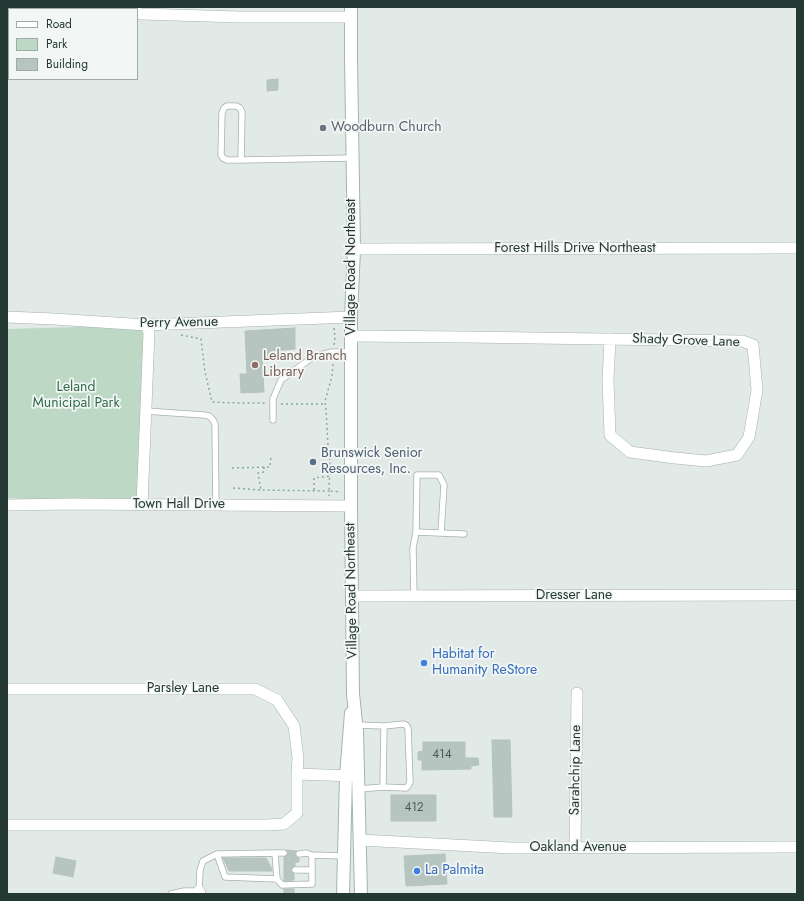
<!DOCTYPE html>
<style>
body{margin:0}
#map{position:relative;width:804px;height:901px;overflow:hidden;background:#e2eae7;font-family:Jost,sans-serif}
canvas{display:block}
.frame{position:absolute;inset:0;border:8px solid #243934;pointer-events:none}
.legend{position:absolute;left:8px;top:8px;width:130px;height:72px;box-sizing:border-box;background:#f2f7f5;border:1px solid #a0aba8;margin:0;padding:5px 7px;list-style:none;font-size:12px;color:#243934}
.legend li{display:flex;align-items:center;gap:8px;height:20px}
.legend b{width:20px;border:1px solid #a0aba8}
</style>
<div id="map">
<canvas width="804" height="901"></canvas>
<div class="frame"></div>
<ul class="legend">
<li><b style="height:5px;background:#fff"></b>Road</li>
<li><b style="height:11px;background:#bdd9c5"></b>Park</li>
<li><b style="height:11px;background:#b7c5c0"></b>Building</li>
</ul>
</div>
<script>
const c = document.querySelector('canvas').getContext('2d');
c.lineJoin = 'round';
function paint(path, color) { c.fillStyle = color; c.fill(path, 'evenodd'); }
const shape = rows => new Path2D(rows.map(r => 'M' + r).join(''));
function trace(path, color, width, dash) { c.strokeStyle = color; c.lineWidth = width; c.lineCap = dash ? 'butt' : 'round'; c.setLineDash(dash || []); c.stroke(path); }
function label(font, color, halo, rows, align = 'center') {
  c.font = font + ' Jost,sans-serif'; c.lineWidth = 3.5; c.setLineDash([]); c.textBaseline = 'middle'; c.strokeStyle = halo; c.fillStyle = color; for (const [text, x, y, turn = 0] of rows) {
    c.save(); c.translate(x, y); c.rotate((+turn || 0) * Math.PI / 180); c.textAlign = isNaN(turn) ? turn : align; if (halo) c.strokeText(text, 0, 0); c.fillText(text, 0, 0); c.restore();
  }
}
paint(shape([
 [146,325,142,505,7,498,7,329]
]), '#bdd9c5');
const building = shape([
 [278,79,278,90,267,91,267,80,278,79],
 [295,328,295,349,272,351,272,356,262,356,264,392,241,393,240,374,247,374,245,331,295,328],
 [492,740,510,740,512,817,494,817,492,740],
 [423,742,465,742,465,758,478,758,479,765,471,766,471,769,422,770,422,760,418,760,418,752,423,751,423,742],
 [391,795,436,795,436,821,391,821,391,795],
 [287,850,297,851,295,853,295,855,296,857,299,858,299,862,295,862,295,866,292,868,291,870,292,872,294,874,294,880,284,881,284,857,288,855,287,850],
 [445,854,447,884,406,886,404,856,445,854],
 [56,857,76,861,73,877,53,873,56,857],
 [223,858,266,858,272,869,272,871,229,871,223,858],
 [284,889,294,889,294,894,284,894,284,889]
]);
paint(building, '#b7c5c0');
trace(building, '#b5c3bd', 1);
const lane = shape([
 [241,160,242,112,240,108,236,106,227,106,224,108,222,113,221,155,223,158,227,160,241,160,352,158],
 [145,411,204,415,209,416,213,420,215,424,216,505],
 [273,420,273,399,281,380,313,357,332,352,351,352],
 [416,532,417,475,439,475,444,485,441,533],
 [414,596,413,548,416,532,464,534],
 [357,725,384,726,383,787,359,789],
 [383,787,406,788,408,786,410,782,408,728,406,725,403,724,384,726],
 [275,853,284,853],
 [217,854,225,877,277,879],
 [299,854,306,853,312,855],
 [295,870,312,870],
 [171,894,184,891,199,891,200,870,203,861,217,854,275,853,277,879,282,885,312,884,312,855,343,856]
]);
const street = shape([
 [107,7,116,9],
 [137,13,141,14,239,17,351,17],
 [354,249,797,248],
 [7,317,54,319,146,325,351,317],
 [352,336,465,337,742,341,753,345,757,390,749,437,737,455,706,461,675,458,630,452,610,435,608,380,610,339],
 [7,505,71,504,351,506],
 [142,505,149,332,146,325],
 [352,596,797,595],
 [7,689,255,689,277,700,294,726,298,758,297,774,297,813,284,824,267,825,7,825],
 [297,774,354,776],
 [360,840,511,848,797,847],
 [575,848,577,693],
 [199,891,200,894]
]);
const secondary = shape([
 [351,7,351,58,354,249,351,317,351,506,353,694,357,732,361,894],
 [343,894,346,776,351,713]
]);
trace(lane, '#a5b1ae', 7);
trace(street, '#a5b1ae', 12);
trace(secondary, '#a2b5ae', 14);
trace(shape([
 [334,328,335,337,334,346],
 [181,335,201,339,205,372,212,402,239,403,266,403],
 [333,364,332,376,325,401,326,410,328,445,330,460,329,491,341,492],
 [281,404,325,404],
 [264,467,264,472,258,473,261,490,329,491,329,496],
 [232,468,270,467,271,456],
 [233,488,261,490],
 [314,490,314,478,330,476]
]), '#85ab9f', 1.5, [2, 3]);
trace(lane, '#fff', 5.5);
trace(street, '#fff', 11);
trace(secondary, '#fff', 12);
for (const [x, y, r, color] of [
 [323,128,4,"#6b7280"],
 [255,365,4,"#8d6e63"],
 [313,462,4,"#5c6f8a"],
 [424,663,4,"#3f7fe0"],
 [417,871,4,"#3f7fe0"]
]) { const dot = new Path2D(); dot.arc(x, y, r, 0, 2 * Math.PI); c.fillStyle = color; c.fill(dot); trace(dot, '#f2f7f5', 1.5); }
label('12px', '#495c57', null, [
 ["414",442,755],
 ["412",414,808]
]);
label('14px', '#5b616d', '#f2f7f5', [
 ["Woodburn Church",331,128]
], 'left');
label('14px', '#243934', '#f2f7f5', [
 ["Forest Hills Drive Northeast",575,249],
 ["Village Road Northeast",352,267,-90],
 ["Perry Avenue",179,323,-1],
 ["Shady Grove Lane",686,341,2],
 ["Town Hall Drive",179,505],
 ["Village Road Northeast",352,591,-91],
 ["Dresser Lane",574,596],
 ["Parsley Lane",183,689],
 ["Sarahchip Lane",576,770,-89],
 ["Oakland Avenue",578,848]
]);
label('14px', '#785e54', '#f2f7f5', [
 ["Leland Branch",263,357],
 ["Library",263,373]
], 'left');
label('14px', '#326c49', '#f2f7f5', [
 ["Leland",76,388],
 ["Municipal Park",76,404]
]);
label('14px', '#4e5e75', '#f2f7f5', [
 ["Brunswick Senior",321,454],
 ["Resources, Inc.",321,470]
], 'left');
label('14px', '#366cbe', '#f2f7f5', [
 ["Habitat for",432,655],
 ["Humanity ReStore",432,671],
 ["La Palmita",425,871]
], 'left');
</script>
